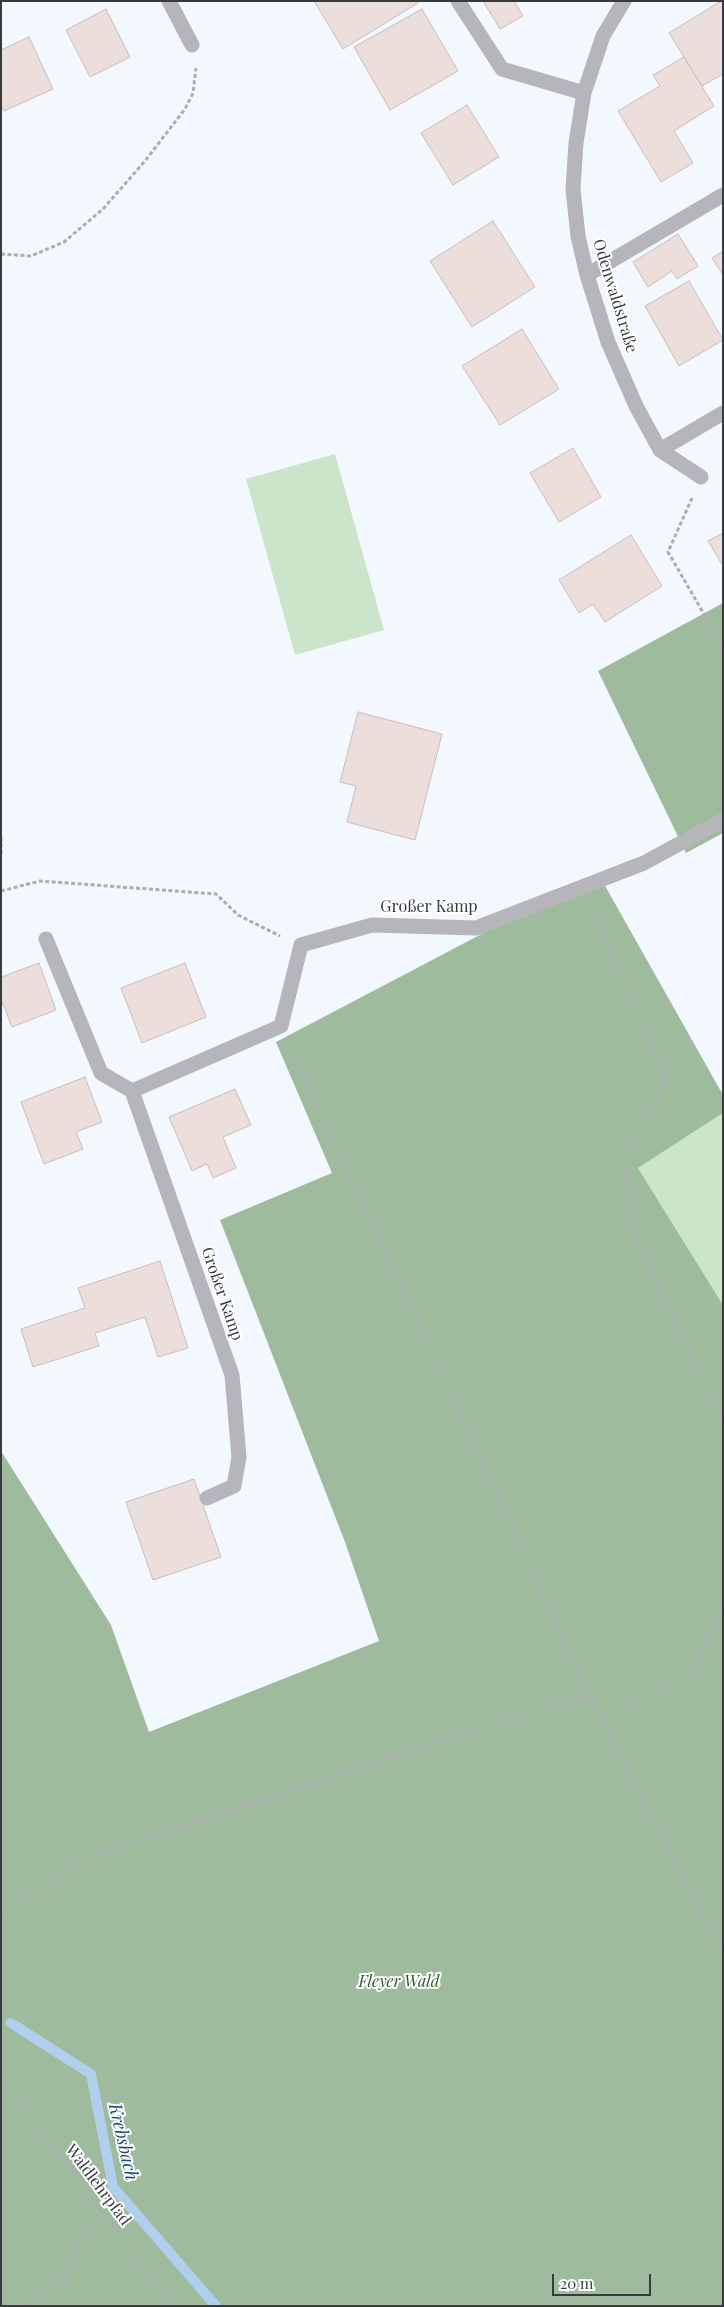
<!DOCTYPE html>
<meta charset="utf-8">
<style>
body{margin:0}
#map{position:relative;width:724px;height:2307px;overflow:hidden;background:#f3f8fe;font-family:"Playfair Display",serif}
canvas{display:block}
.frame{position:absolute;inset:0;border:2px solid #383b3e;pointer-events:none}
.scale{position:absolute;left:552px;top:2274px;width:99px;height:22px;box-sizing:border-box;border:2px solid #383b3e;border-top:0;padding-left:6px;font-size:15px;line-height:18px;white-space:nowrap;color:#383b3e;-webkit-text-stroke:4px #fff;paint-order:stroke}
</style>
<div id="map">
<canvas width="724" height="2307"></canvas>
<div class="frame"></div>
<div class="scale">20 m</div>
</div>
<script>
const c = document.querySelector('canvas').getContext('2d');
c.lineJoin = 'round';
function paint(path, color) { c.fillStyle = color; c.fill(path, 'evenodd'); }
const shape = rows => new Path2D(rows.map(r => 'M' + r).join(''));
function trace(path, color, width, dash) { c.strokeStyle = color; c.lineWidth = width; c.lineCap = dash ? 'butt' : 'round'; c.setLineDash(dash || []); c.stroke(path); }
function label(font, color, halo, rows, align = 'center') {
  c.font = font + ' "Playfair Display",serif'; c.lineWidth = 4; c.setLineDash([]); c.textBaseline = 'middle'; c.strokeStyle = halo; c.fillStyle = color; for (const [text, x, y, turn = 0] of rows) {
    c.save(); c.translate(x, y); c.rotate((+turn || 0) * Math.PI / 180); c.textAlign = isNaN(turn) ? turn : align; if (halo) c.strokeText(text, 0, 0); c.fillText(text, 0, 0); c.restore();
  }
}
paint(shape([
 [335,454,384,630,295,655,246,479],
 [723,1113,723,1305,638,1168]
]), '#cae5c9');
paint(shape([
 [723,603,723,833,686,853,598,671],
 [604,884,723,1095,723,1113,638,1168,723,1305,723,2306,1,2306,1,1451,111,1625,149,1732,379,1641,345,1542,220,1220,332,1173,276,1042,493,928]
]), '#9ebc9d');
trace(shape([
 [11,2023,91,2074,113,2187,216,2306]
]), '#afcfed', 10);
const building = shape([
 [314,1,417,1,418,3,343,49,314,1],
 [483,1,514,1,523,16,500,29,483,1],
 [721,1,723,1,723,74,702,86,669,33,721,1],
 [106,9,130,57,90,77,66,30,106,9],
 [422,9,458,71,390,110,354,47,422,9],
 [29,37,53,89,4,111,1,106,1,50,29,37],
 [684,57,714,106,674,131,693,163,661,182,618,111,660,86,653,75,684,57],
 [467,105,499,157,453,185,421,133,467,105],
 [493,221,535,287,472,327,430,261,493,221],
 [678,234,698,266,677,279,672,271,648,287,633,262,678,234],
 [723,251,723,275,712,258,723,251],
 [689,281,723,340,679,366,645,306,689,281],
 [522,329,559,389,500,425,462,366,522,329],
 [573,448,601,497,559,522,530,473,573,448],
 [723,533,723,566,708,541,723,533],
 [631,535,662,586,605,622,593,604,579,613,559,580,631,535],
 [358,712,442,734,415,840,347,822,356,786,340,782,358,712],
 [39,963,56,1010,12,1027,1,999,1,977,39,963],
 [185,963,206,1017,142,1043,121,988,185,963],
 [85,1077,102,1122,76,1132,83,1149,44,1164,21,1102,85,1077],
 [235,1089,251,1125,223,1137,236,1168,213,1178,207,1164,192,1171,169,1117,235,1089],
 [160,1261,188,1348,158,1357,145,1317,95,1333,99,1346,33,1367,21,1329,85,1308,78,1288,160,1261],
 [194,1479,221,1557,153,1580,126,1502,194,1479]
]);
paint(building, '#ebdedb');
trace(building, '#cabdbb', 1);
trace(shape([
 [1,254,31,256,64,242,103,209,145,161,185,109,193,93,196,68],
 [692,498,668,552,723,647],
 [1,837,1,854],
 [1,891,40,881,216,894,238,915,280,936],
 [593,909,666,1078,622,1161,639,1243,723,1424],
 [589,1694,723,1955],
 [601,1719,692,1672,723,1607],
 [1,1915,88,1856,589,1694,291,1047],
 [1,2079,174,2306],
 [26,2306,66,2278,82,2233,102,2211]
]), '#aaaeb3', 3, [4, 2.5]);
trace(shape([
 [169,1,192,45],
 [458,1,502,69,584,93],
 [624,1,603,36,584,93,576,143,573,189,578,236,587,275,608,342,636,406,660,450,701,477],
 [587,275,723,195],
 [660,450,723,413],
 [46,939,101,1073,132,1091],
 [207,1498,234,1486,239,1457,232,1375,132,1091,281,1026,301,945,372,925,476,928,644,863,723,820]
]), '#b5b5ba', 15);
label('16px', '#383b3e', '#fff', [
 ["Odenwaldstraße",615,296,73],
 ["Großer Kamp",429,907],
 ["Großer Kamp",222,1294,71],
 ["Waldlehrpfad",98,2185,53]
]);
label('italic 16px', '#2b552a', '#fff', [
 ["Fleyer Wald",399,1982]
]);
label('italic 18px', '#1a4971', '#fff', [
 ["Krebsbach",123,2142,77]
]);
</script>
